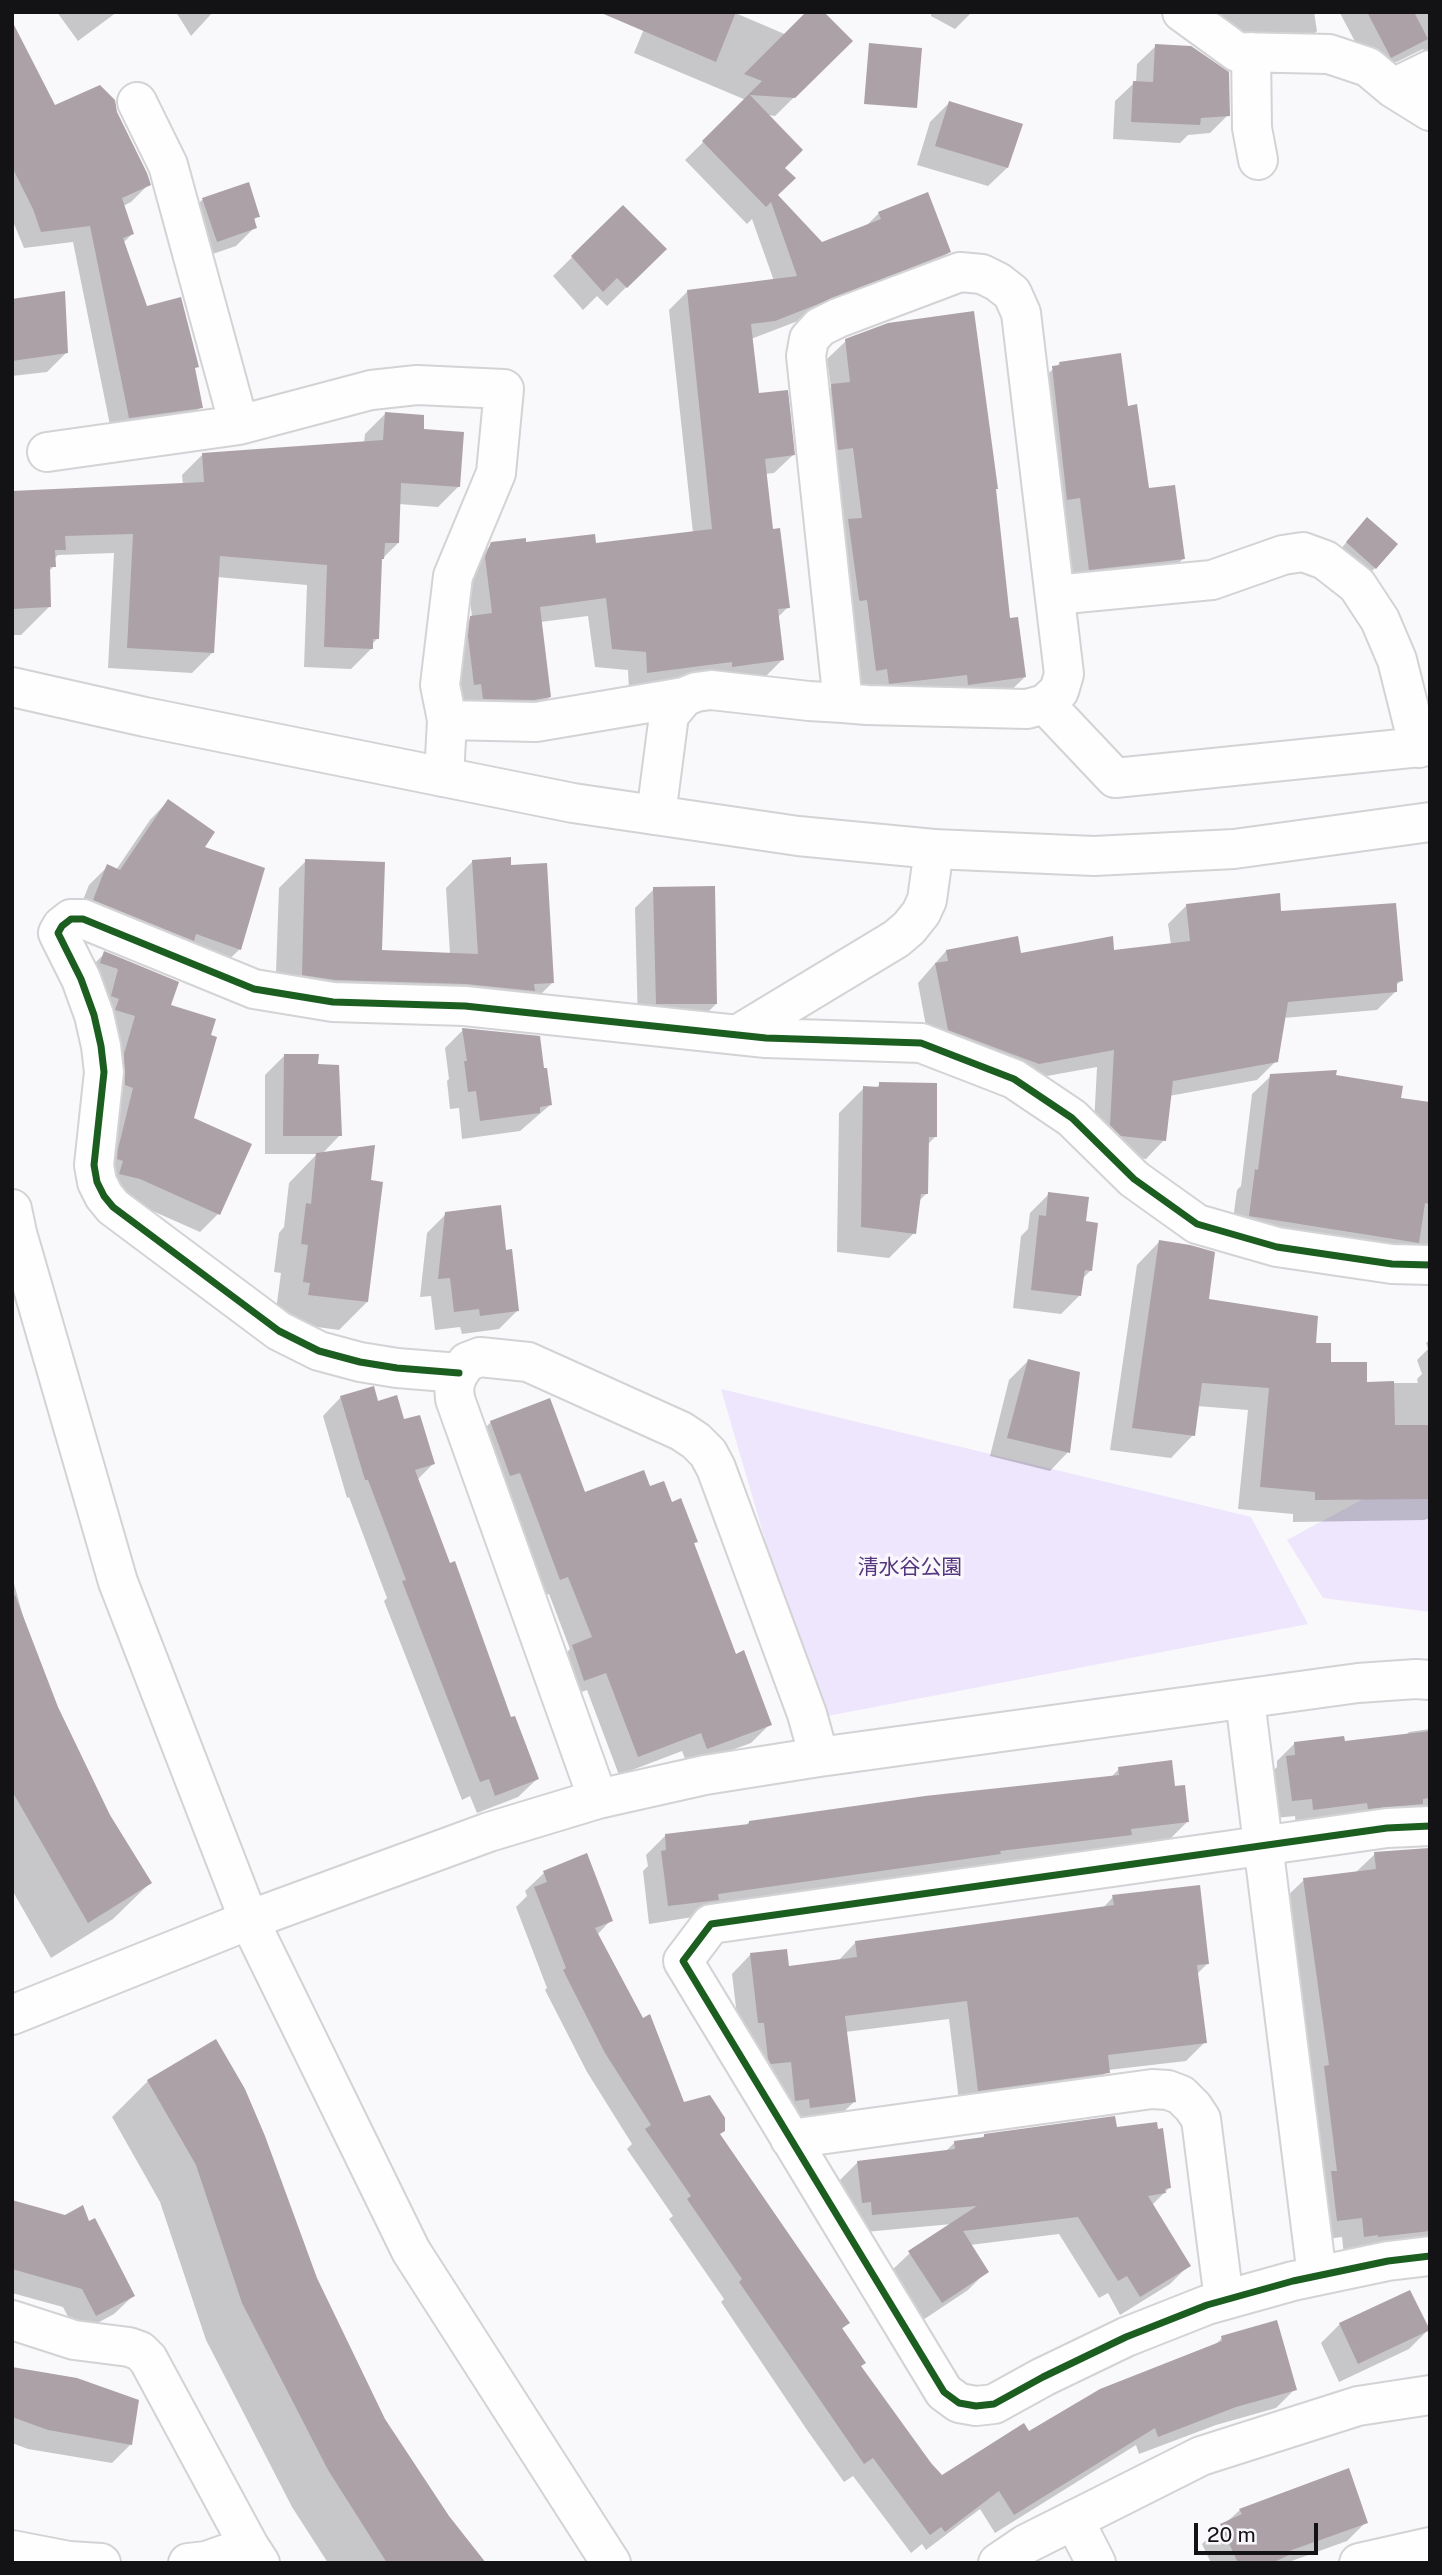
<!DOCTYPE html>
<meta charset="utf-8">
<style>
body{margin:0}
#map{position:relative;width:1442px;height:2575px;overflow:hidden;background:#f9f8fb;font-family:"Public Sans",sans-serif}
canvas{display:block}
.frame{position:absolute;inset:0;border:14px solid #131214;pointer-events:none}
.scale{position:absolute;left:1194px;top:2523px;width:124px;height:32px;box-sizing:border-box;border:4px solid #131214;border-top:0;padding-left:9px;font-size:21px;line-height:24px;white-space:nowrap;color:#131214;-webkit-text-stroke:5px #f9f7fc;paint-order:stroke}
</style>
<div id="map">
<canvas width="1442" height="2575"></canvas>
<div class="frame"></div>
<div class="scale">20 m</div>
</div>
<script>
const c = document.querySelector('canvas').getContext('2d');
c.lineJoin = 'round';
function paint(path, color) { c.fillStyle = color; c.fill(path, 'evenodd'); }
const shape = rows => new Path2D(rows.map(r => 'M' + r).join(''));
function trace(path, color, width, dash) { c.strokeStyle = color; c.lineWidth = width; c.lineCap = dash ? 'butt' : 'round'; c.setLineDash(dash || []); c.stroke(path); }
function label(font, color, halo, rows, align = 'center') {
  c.font = font + ' "Public Sans","Noto Sans JP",sans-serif'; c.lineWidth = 7; c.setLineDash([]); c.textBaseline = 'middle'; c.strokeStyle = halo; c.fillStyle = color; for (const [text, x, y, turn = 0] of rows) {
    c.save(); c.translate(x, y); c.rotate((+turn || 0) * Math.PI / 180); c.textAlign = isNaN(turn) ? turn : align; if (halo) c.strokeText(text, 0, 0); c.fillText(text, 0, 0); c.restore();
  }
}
paint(shape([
 [721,1389,1251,1517,1308,1624,817,1718],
 [1430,1463,1430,1612,1323,1598,1287,1540]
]), '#ede6fc');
paint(shape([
 [57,12,117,12,78,41],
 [176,12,213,12,191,36],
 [651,12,733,12,836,56,775,116,768,115,783,168,776,195,822,244,865,227,879,213,949,252,931,270,751,339,758,395,793,455,774,473,765,474,772,530,788,607,777,618,782,660,764,678,629,690,628,670,595,667,588,616,540,622,550,697,531,715,456,702,453,636,472,617,467,577,473,562,492,544,594,545,693,533,669,310,688,291,774,281,752,219,747,224,685,160,746,100,634,53],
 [931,12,972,12,955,29,931,16],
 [1177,12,1314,12,1317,31,1299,49,1226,48],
 [1430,12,1430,63,1423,49,1372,74,1340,13],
 [12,41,54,107,116,112,149,184,131,202,123,206,132,234,123,243,146,308,193,370,201,407,183,425,112,435,73,242,24,248,12,219],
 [1156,46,1228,115,1210,133,1188,135,1180,143,1113,139,1115,101,1134,83,1136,83,1137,64],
 [949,103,1007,168,988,186,917,165,930,122],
 [203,199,258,216,253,221,255,227,236,246,198,259,184,218],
 [623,207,665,249,607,306,597,296,583,310,553,276],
 [12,301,66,353,47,372,12,376],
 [846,341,994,490,1008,620,1025,677,1006,695,858,688,814,404,831,387,827,359],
 [1060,363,1126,408,1147,490,1183,559,1165,576,1072,587,1035,385],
 [385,414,422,430,459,486,438,507,399,504,398,543,380,561,377,639,371,645,371,649,351,669,304,667,307,585,217,577,213,652,192,673,108,668,114,553,58,555,54,559,54,566,48,572,49,607,21,635,12,635,12,493,183,484,182,475,202,455,364,443,365,434],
 [1358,529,1375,568,1366,577,1338,552],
 [168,801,202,848,240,949,221,967,76,918,89,885,107,867,116,870,150,820],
 [306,861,380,951,450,954,446,888,473,861,510,867,552,983,525,1010,275,1001,279,888],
 [654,889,716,1004,697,1023,638,1023,635,908],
 [1187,905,1280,913,1401,981,1395,986,1396,991,1377,1010,1283,1018,1276,1061,1257,1080,1169,1096,1164,1140,1146,1159,1103,1153,1093,1144,1097,1067,1019,1081,930,1048,918,983,946,951,1020,955,1113,952,1171,945,1168,924],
 [105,953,169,1007,192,1119,249,1145,218,1214,200,1232,121,1197,102,1192,107,1073,118,1033,99,1028,87,971],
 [463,1030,550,1105,520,1131,462,1139,459,1108,450,1109,447,1081,449,1079,445,1048],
 [284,1056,317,1066,340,1135,322,1154,369,1182,367,1302,339,1330,281,1322,276,1310,281,1273,274,1272,279,1233,284,1227,289,1183,317,1154,265,1154,265,1075],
 [1271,1076,1334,1076,1399,1099,1430,1104,1430,1247,1414,1244,1398,1260,1231,1234,1237,1190,1241,1186,1252,1094],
 [880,1084,935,1137,927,1145,926,1194,918,1202,914,1233,889,1258,837,1252,839,1113,864,1088,876,1088],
 [1049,1194,1084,1223,1091,1270,1082,1279,1080,1295,1061,1314,1013,1308,1021,1236,1028,1229,1030,1213],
 [446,1214,505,1252,518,1310,499,1329,462,1334,460,1327,435,1330,431,1296,420,1297,427,1233],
 [1159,1242,1207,1300,1314,1345,1330,1364,1366,1383,1418,1383,1417,1379,1422,1374,1417,1360,1428,1349,1426,1343,1430,1339,1430,1518,1424,1520,1293,1522,1293,1514,1238,1509,1248,1410,1197,1406,1193,1435,1171,1458,1110,1450,1137,1265],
 [1028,1361,1068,1452,1050,1471,990,1456,1009,1380],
 [341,1397,377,1404,403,1421,433,1464,417,1480,510,1719,537,1779,518,1797,477,1813,470,1796,462,1800,384,1601,387,1598,349,1497,347,1498,323,1416],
 [491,1422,584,1494,649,1488,671,1504,696,1542,693,1544,735,1656,770,1724,751,1743,688,1766,682,1751,619,1775,587,1690,565,1698,554,1666,570,1649,549,1594,541,1597,472,1441],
 [12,1576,29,1638,56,1707,109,1816,150,1883,113,1919,51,1958,12,1890],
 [1430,1729,1430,1813,1296,1827,1295,1816,1275,1818,1269,1775,1277,1767,1277,1761,1294,1744,1344,1743,1405,1736,1409,1732],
 [1119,1769,1173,1788,1187,1822,1168,1841,649,1924,643,1871,648,1866,646,1855,665,1836,745,1826,749,1822,1110,1778],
 [1427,1850,1430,1871,1430,2248,1344,2256,1342,2237,1317,2240,1283,1900,1304,1880,1355,1873,1375,1854],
 [544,1873,611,1920,597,1935,683,2104,719,2135,848,2323,841,2330,859,2367,942,2478,1029,2433,1213,2347,1222,2338,1295,2389,1276,2408,1216,2425,1139,2454,1136,2445,995,2533,980,2509,926,2550,922,2544,911,2553,853,2476,844,2482,807,2430,721,2302,724,2299,669,2219,673,2216,627,2149,632,2144,587,2072,545,1990,547,1988,516,1907,527,1896,525,1891],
 [1113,1897,1208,1963,1196,1975,1205,2042,1186,2061,1108,2070,1089,2091,960,2109,949,2019,845,2032,854,2102,835,2120,791,2125,740,2041,732,1974,750,1955,787,1968,837,1962,855,1943,1102,1909],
 [148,2081,315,2279,384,2420,448,2517,484,2563,328,2563,292,2507,206,2340,160,2202,112,2117],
 [1115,2129,1169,2188,1152,2205,1189,2265,1170,2284,1120,2315,1108,2293,1099,2298,1059,2234,970,2245,987,2271,968,2290,923,2320,891,2271,910,2253,952,2224,854,2233,839,2181,857,2163,945,2152,955,2142,981,2139,984,2136],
 [12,2202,89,2223,133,2296,114,2314,77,2334,63,2307,12,2293],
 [1340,2324,1428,2330,1409,2349,1339,2382,1321,2343],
 [12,2369,131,2444,112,2463,28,2449,12,2443],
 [1240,2510,1366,2522,1347,2541,1286,2563,1211,2563,1202,2544]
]), '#0003');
paint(shape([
 [599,12,736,12,716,62],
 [806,12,824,12,853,41,795,98,750,95,803,150,785,168,796,178,778,195,822,242,881,219,878,212,928,192,951,252,775,321,751,324,759,393,788,390,795,455,765,459,773,529,780,528,790,608,778,609,784,660,732,667,732,662,647,673,646,652,612,649,606,598,540,607,551,697,534,700,483,699,481,684,474,685,468,636,470,616,492,613,485,557,491,542,526,538,526,542,595,534,596,543,712,529,687,290,797,276,771,202,766,207,702,141,762,81,744,74],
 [1367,12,1414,12,1428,39,1391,58],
 [12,21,55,105,100,85,115,100,117,112,147,173,151,185,122,198,134,234,123,238,147,306,181,297,199,367,195,368,203,408,129,418,90,226,41,232,33,209,12,167],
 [869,43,922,48,917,108,864,104],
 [1155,44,1191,46,1229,72,1230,116,1201,118,1200,125,1131,122,1133,81,1153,82],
 [949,101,1023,124,1008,168,935,146],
 [249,182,260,217,254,218,257,228,217,242,202,198],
 [623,205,667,249,627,288,617,278,603,292,571,256],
 [65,291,68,353,12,361,12,299],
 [974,311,998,489,996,489,1010,618,1018,617,1026,677,968,685,967,675,889,684,887,669,876,671,867,600,860,601,859,599,848,519,862,518,853,448,838,450,831,384,850,382,845,339,888,323],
 [1121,353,1128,406,1137,404,1149,488,1175,485,1185,559,1089,570,1080,498,1067,500,1052,366,1060,365,1059,362],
 [385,412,424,415,424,429,464,432,460,487,401,483,399,543,385,543,384,559,382,559,379,639,373,639,373,649,324,647,327,565,220,556,214,653,127,648,133,534,65,536,66,550,55,550,56,567,50,567,51,607,12,609,12,491,204,482,202,453,383,440],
 [1367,517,1398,544,1376,569,1346,542],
 [168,799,215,832,205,847,265,868,241,950,196,934,194,941,93,900,107,864,120,870],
 [511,857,511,865,547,863,554,983,534,984,535,991,466,984,335,980,302,975,305,859,385,862,382,950,478,954,472,860],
 [715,886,717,1004,656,1004,653,887],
 [1280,893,1281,911,1396,903,1403,981,1397,982,1397,992,1288,1002,1278,1062,1173,1081,1166,1141,1121,1136,1110,1125,1114,1050,1039,1064,948,1030,935,963,948,961,946,950,1018,936,1021,953,1113,936,1114,950,1190,941,1186,904],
 [104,951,179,982,171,1005,216,1019,211,1035,217,1037,194,1118,252,1144,220,1215,140,1179,119,1174,123,1161,117,1159,118,1149,133,1088,125,1085,124,1054,135,1016,115,1010,119,999,111,996,118,969,100,963],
 [462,1028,540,1036,544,1068,547,1068,552,1105,540,1107,540,1113,480,1121,476,1091,468,1092,464,1061,467,1061],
 [284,1054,319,1054,318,1064,339,1065,342,1136,283,1136],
 [1337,1070,1336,1075,1403,1086,1401,1098,1430,1102,1430,1204,1425,1203,1419,1243,1249,1216,1255,1169,1258,1170,1270,1074],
 [879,1082,937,1083,937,1137,929,1137,928,1194,921,1194,916,1234,861,1227,863,1086,879,1087],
 [375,1145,371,1180,383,1182,368,1302,308,1295,310,1283,303,1282,308,1245,301,1244,306,1203,311,1204,316,1153],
 [1048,1192,1089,1197,1086,1221,1098,1223,1092,1271,1085,1270,1081,1296,1031,1290,1039,1215,1046,1216],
 [501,1205,506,1250,512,1249,519,1311,480,1316,479,1309,454,1312,450,1278,438,1279,445,1212],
 [1159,1240,1190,1245,1215,1252,1209,1299,1318,1316,1316,1343,1331,1343,1331,1362,1367,1362,1367,1382,1394,1381,1395,1425,1430,1425,1430,1499,1315,1500,1315,1492,1260,1487,1269,1388,1202,1383,1195,1436,1132,1428],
 [1028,1359,1080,1372,1070,1453,1007,1438],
 [374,1386,378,1401,397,1395,404,1419,420,1415,435,1464,415,1470,450,1563,455,1561,511,1717,515,1716,539,1779,495,1796,489,1779,480,1782,402,1581,406,1580,368,1480,365,1480,340,1396],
 [550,1398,585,1492,644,1470,650,1486,664,1481,672,1502,681,1498,698,1542,694,1543,736,1654,744,1650,772,1725,707,1749,701,1733,638,1757,606,1673,584,1681,572,1645,592,1637,568,1577,560,1580,520,1473,510,1476,490,1421],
 [15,1595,58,1707,110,1815,152,1883,88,1923,12,1791,12,1596],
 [1430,1731,1430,1798,1423,1799,1423,1804,1368,1809,1367,1803,1313,1810,1312,1799,1292,1801,1286,1756,1295,1755,1294,1742,1344,1736,1345,1741],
 [1172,1760,1175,1786,1185,1785,1189,1822,1131,1829,1132,1835,1000,1851,1001,1854,718,1894,719,1900,668,1906,661,1851,666,1850,665,1834,749,1824,749,1821,925,1796,1119,1775,1118,1767],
 [1429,1848,1430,2231,1378,2237,1378,2235,1364,2237,1362,2218,1337,2221,1331,2171,1337,2171,1324,2066,1329,2065,1303,1878,1376,1869,1374,1852],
 [587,1853,613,1921,595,1928,643,2018,650,2014,684,2102,710,2095,725,2118,725,2131,720,2134,850,2323,842,2328,866,2363,861,2366,931,2463,942,2475,1024,2423,1029,2431,1100,2389,1222,2341,1221,2336,1277,2320,1297,2390,1236,2407,1158,2437,1155,2428,1014,2515,999,2491,945,2532,941,2527,930,2535,873,2458,864,2464,739,2282,742,2279,687,2199,691,2196,645,2129,651,2125,605,2053,563,1970,566,1968,534,1887,547,1882,543,1871],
 [1200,1885,1209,1964,1197,1965,1207,2043,1108,2055,1110,2073,978,2091,967,2001,845,2016,856,2102,810,2108,809,2099,795,2101,791,2062,771,2064,768,2059,764,2023,758,2023,750,1953,787,1949,789,1966,857,1957,855,1941,1114,1905,1112,1895],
 [216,2039,245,2089,265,2136,317,2278,385,2419,449,2516,486,2563,387,2563,328,2470,242,2303,196,2165,147,2080],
 [1115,2116,1117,2127,1157,2122,1158,2129,1163,2128,1171,2188,1165,2189,1166,2193,1148,2196,1191,2266,1140,2297,1127,2276,1118,2281,1078,2217,963,2231,989,2272,942,2303,908,2251,977,2206,872,2215,871,2202,862,2203,857,2161,955,2149,954,2141,984,2137,984,2134],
 [12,2200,65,2215,83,2205,89,2221,95,2218,135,2296,96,2316,82,2289,12,2269],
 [1410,2290,1430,2330,1358,2364,1339,2323],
 [12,2367,77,2378,139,2400,132,2445,48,2430,12,2417],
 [1349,2468,1368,2523,1289,2551,1291,2554,1272,2563,1238,2563,1220,2524,1242,2514,1239,2509]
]), '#aba1a7');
const minor = shape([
 [1182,12,1237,52,1329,54,1368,67,1393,88,1430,111],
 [1251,52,1252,128,1258,160],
 [1393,88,1430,70],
 [137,102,168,165,239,425],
 [47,452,239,425,371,390,417,385,504,389,496,473,453,576,440,685,447,720],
 [1055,595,1212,580,1283,555,1303,552,1325,560,1357,585,1380,620,1397,660,1419,748],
 [1045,704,1115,778,1430,746],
 [444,777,447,720,536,722,684,697],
 [656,815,669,715,684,697,696,692,711,690,809,701,843,703,867,705,1027,709,1045,704,1059,691,1064,674,1021,313,1012,293,998,282,982,274,960,272,838,318,820,327,809,339,806,356,843,703],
 [737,1035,896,939,909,928,921,913,927,900,934,849],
 [459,1373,397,1368,360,1362,319,1351,279,1331,113,1207,104,1196,97,1182,94,1165,104,1072,101,1046,94,1015,81,979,58,933,62,926,71,919,83,919,254,989,333,1002,465,1006,766,1038,921,1043,1014,1079,1072,1118,1134,1179,1197,1224,1277,1247,1392,1264,1430,1265],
 [1245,1700,1317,2276],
 [598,1799,455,1399,454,1385,459,1373,467,1362,480,1357,528,1362,548,1371,681,1431,696,1441,708,1453,716,1468,807,1714,819,1757],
 [1430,1826,1387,1828,711,1924,683,1961,944,2392,959,2403,976,2406,994,2404,1043,2377,1126,2337,1207,2305,1293,2281,1388,2261,1430,2256],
 [12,2015,249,1920,489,1832,598,1799,705,1775,819,1757,1358,1683,1416,1679,1430,1680],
 [790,2139,1152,2089,1168,2090,1181,2095,1193,2107,1201,2119,1224,2300],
 [12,2320,74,2340,129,2347,140,2351,148,2359,249,2546,260,2563],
 [1074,2520,1096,2563],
 [12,2550,69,2561,101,2563],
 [188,2563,206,2561,249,2546],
 [1359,2563,1430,2547]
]);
const tertiary = shape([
 [12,687,145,717,573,803,798,836,934,849,1094,856,1234,849,1430,822],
 [12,1209,17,1233,118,1582,249,1920,411,2251,611,2563],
 [998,2563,1026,2544,1201,2456,1358,2406,1430,2395]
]);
trace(minor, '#d3d2d4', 42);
trace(tertiary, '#d3d2d4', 42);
trace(minor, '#fefefe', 38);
trace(tertiary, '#fefefe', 38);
trace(shape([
 [459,1373,397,1368,360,1362,319,1351,279,1331,113,1207,104,1196,97,1182,94,1165,104,1072,101,1046,94,1015,81,979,58,933,62,926,71,919,83,919,254,989,333,1002,465,1006,766,1038,921,1043,1014,1079,1072,1118,1134,1179,1197,1224,1277,1247,1392,1264,1430,1265],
 [1430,1826,1387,1828,711,1924,683,1961,944,2392,959,2403,976,2406,994,2404,1043,2377,1126,2337,1207,2305,1293,2281,1388,2261,1430,2256]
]), '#1b5e20', 7);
label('21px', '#55377e', '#f9f7fc', [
 ["清水谷公園",910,1568]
]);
</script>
